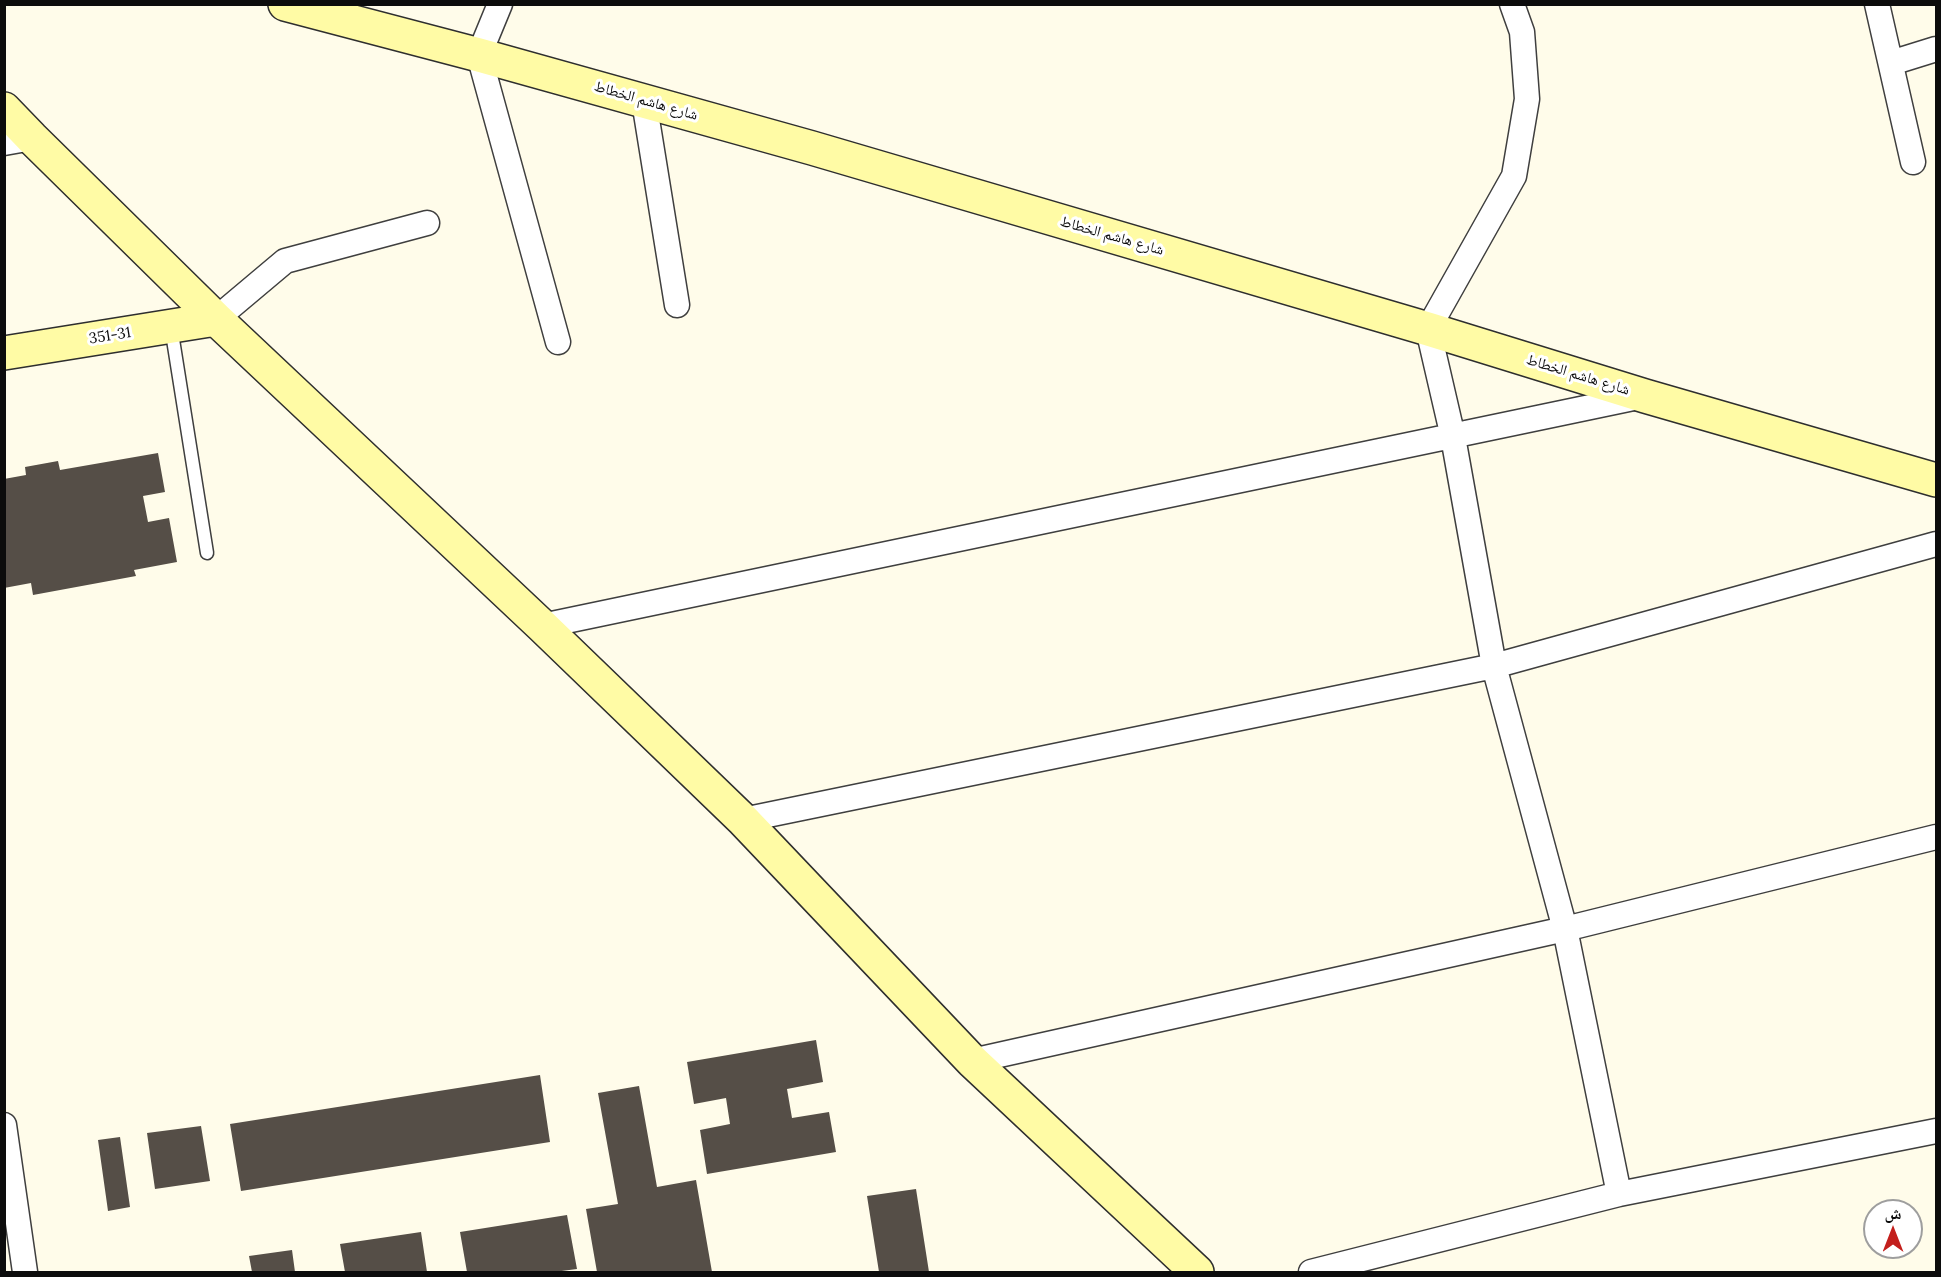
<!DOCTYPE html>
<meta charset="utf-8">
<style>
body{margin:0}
#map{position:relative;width:1941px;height:1277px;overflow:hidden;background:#fffcea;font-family:Lora,"Noto Naskh Arabic",serif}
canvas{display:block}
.frame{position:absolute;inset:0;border:6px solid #0c0c0c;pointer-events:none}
.north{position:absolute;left:1863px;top:1199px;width:60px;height:60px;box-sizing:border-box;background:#fff;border:2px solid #9e9e9e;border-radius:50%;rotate:0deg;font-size:16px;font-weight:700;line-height:24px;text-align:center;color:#0c0c0c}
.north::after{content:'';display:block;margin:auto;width:21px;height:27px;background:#c31f1c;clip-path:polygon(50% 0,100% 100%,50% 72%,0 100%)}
</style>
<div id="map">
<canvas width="1941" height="1277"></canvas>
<div class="frame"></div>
<div class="north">ش</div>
</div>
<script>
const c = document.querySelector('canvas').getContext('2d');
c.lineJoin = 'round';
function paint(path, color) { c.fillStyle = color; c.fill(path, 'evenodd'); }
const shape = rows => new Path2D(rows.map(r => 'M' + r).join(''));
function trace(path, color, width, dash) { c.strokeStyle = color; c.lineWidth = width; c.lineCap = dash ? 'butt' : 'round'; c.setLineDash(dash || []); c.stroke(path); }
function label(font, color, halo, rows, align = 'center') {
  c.font = font + ' Lora,"Noto Naskh Arabic",serif'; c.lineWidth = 6; c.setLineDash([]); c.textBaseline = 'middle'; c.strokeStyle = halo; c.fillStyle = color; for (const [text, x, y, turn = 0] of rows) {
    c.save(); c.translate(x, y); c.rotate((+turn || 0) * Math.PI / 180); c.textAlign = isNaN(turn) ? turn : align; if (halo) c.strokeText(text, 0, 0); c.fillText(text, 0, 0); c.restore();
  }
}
paint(shape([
 [158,453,165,492,143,496,148,522,169,518,177,562,134,570,136,576,33,595,31,583,4,588,4,479,26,475,25,467,58,461,60,470],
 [816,1040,823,1082,787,1089,792,1118,829,1112,836,1152,707,1174,700,1130,730,1124,726,1098,694,1104,687,1062],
 [540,1075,550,1142,241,1191,230,1124],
 [639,1086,657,1187,696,1180,712,1272,597,1272,586,1209,618,1204,598,1093],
 [201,1126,210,1181,155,1189,147,1133],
 [120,1137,130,1207,108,1211,98,1140],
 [916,1189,929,1272,879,1272,867,1196],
 [567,1215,577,1269,554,1272,467,1272,460,1232],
 [421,1232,427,1272,345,1272,340,1244],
 [292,1250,295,1272,252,1272,249,1256]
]), '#554e47');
const lane = shape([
 [171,327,207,553]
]);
const street = shape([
 [500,4,479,55,558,342],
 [1512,4,1522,32,1527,99,1514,176,1428,329,1453,437,1494,666,1565,929,1619,1194],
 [1877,4,1913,162],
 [1891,63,1936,49],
 [644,101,677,305],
 [4,143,32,138],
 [216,319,285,261,427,223],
 [542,626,1643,396],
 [743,820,1494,666,1936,544],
 [972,1061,1565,929,1936,837],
 [4,1125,25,1272],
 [1311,1272,1619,1194,1936,1131]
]);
const secondary = shape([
 [285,4,479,55,812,148,1428,329,1645,396,1936,480],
 [4,109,32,138,216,319,542,626,743,820,972,1061,1197,1272],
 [4,353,216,319]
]);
trace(lane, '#3f3f3f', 15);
trace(street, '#3f3f3f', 27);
trace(secondary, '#2e2e2e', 36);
trace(lane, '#fff', 12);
trace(street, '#fff', 24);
trace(secondary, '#fffba5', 33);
label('15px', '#0c0c0c', '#fff', [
 ["شارع هاشم الخطاط",646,101,16],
 ["شارع هاشم الخطاط",1112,236,16],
 ["351-31",110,336,-9],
 ["شارع هاشم الخطاط",1578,375,17]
]);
</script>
